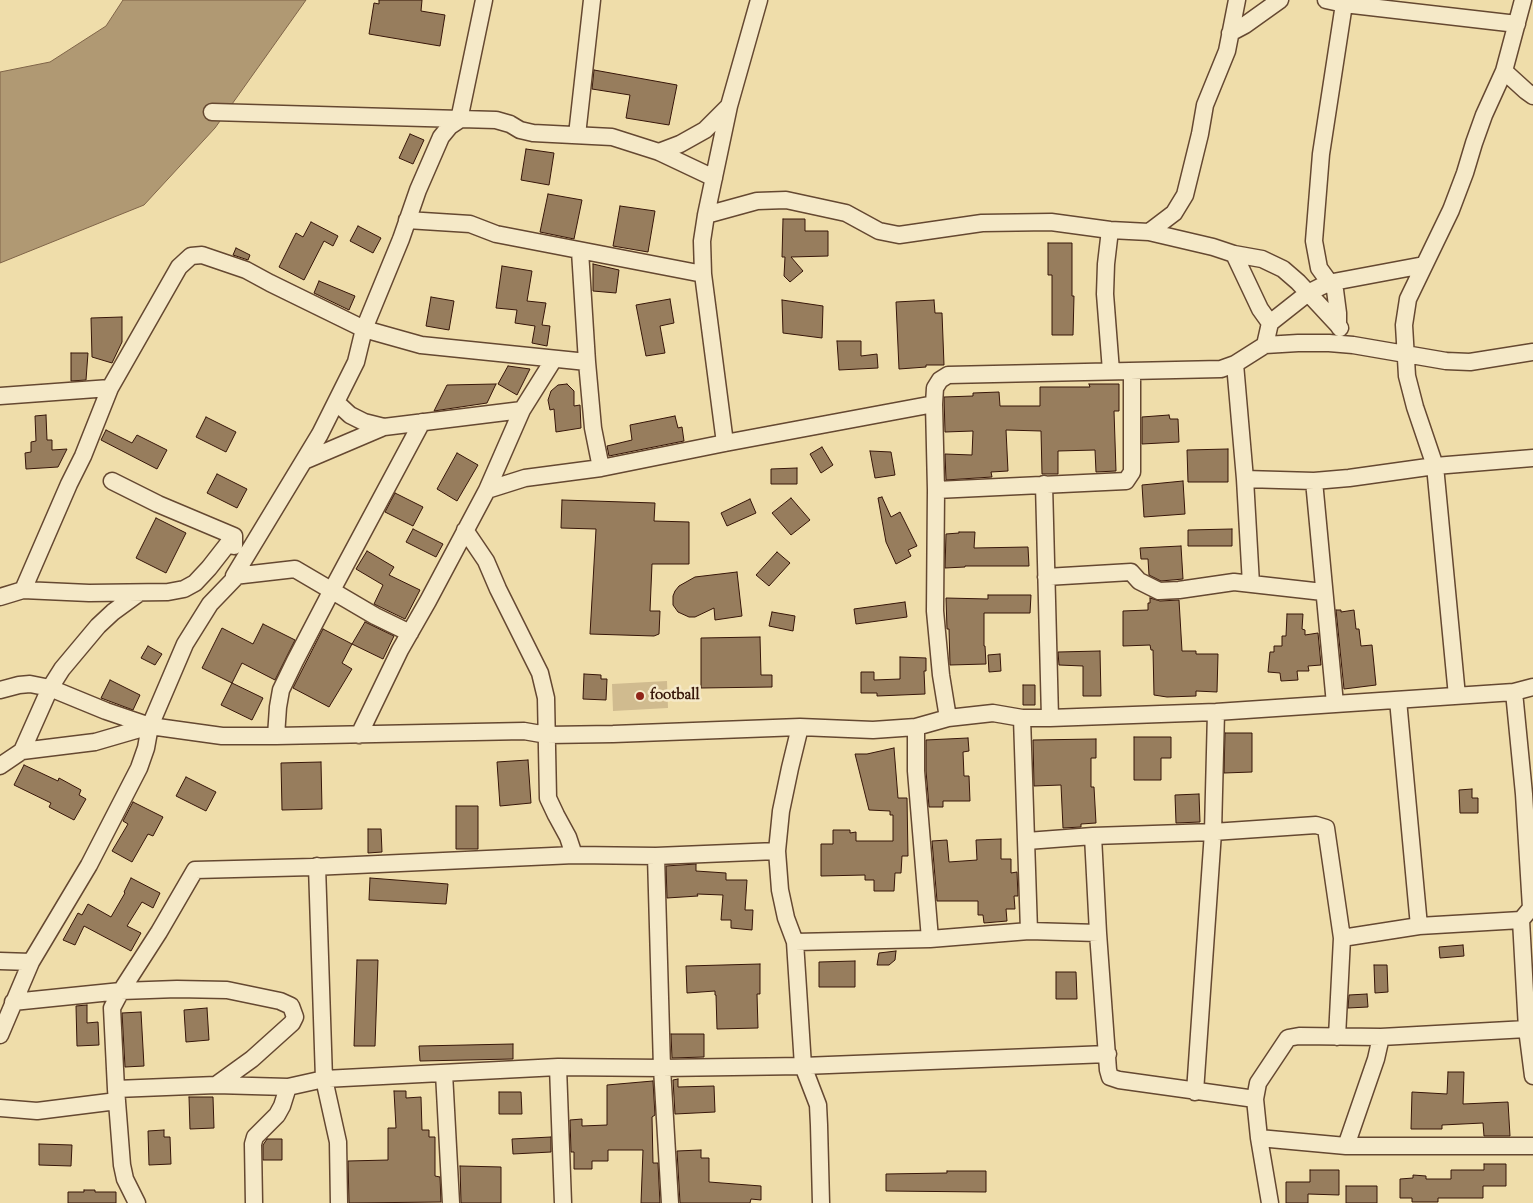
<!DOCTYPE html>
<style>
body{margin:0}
canvas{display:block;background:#efddaa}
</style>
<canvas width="1533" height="1203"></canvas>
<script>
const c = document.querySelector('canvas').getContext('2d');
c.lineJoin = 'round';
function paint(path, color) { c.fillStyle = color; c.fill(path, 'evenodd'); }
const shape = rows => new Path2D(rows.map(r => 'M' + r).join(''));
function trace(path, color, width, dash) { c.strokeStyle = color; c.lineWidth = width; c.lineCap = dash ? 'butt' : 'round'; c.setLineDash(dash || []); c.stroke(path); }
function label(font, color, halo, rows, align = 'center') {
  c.font = font + ' "Sorts Mill Goudy",serif'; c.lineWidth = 5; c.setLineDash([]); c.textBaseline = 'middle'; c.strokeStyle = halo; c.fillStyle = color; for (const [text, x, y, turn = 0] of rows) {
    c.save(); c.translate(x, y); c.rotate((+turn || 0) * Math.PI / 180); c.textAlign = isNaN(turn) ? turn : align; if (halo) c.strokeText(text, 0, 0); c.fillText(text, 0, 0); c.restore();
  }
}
paint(shape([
 [667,681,668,708,613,711,612,684]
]), '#d0bb8f');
const water = shape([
 [123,0,306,0,215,128,144,205,0,263,0,72,50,62,106,26,123,0]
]);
paint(water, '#b09973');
trace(water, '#806549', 1);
const building = shape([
 [379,0,422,0,421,11,445,15,440,46,369,34,374,3,379,4,379,0],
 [594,70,677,85,669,125,626,118,630,95,592,89,594,70],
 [410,134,424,140,413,164,399,158,410,134],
 [526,149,554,153,549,185,521,180,526,149],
 [548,194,582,200,574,239,540,232,548,194],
 [620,206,655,211,648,252,613,246,620,206],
 [783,219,805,219,805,231,828,231,828,256,791,257,803,271,790,282,784,276,785,257,782,257,783,219],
 [311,222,338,236,333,246,324,241,304,280,279,267,296,233,303,237,311,222],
 [358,226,381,238,373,253,350,241,358,226],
 [1048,243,1072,243,1072,296,1074,296,1073,335,1052,335,1052,275,1048,275,1048,243],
 [236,248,250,255,248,260,233,255,236,248],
 [593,264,619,270,616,293,593,291,593,264],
 [502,266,532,271,527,301,546,303,542,325,550,326,547,346,532,343,535,326,515,323,517,310,496,308,502,266],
 [319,281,355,296,349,310,314,293,319,281],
 [431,297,454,301,449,330,426,326,431,297],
 [670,299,674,323,660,326,665,353,646,356,636,305,670,299],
 [782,300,823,306,822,338,783,333,782,300],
 [934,300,935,313,942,313,944,365,926,365,926,367,899,369,896,302,934,300],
 [122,317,122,342,112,363,92,357,91,318,122,317],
 [837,341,861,341,861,356,877,354,878,368,839,370,837,341],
 [71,353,88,353,86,380,71,381,71,353],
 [508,366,530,369,517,395,498,384,508,366],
 [496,384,487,403,434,411,447,385,496,384],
 [567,384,574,391,574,406,580,405,581,428,556,432,554,409,550,410,548,400,551,391,558,385,567,384],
 [1089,384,1119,384,1119,411,1114,411,1116,471,1096,472,1095,450,1058,451,1058,474,1042,474,1041,431,1006,430,1008,471,991,472,992,477,946,480,945,454,972,455,973,431,945,432,944,397,973,396,973,393,999,392,1000,406,1040,406,1040,387,1090,387,1089,384],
 [46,415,47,440,52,440,52,450,67,449,58,467,26,469,25,453,31,452,31,442,36,441,35,416,46,415],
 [1169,415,1170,419,1178,419,1179,442,1142,444,1142,417,1169,415],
 [675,416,678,428,682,427,684,441,609,456,607,446,632,440,630,425,675,416],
 [206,417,236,432,226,452,196,437,206,417],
 [106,430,132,443,137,435,167,450,157,469,101,440,106,430],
 [822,447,833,465,821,473,810,454,822,447],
 [1228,449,1228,482,1188,482,1187,450,1228,449],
 [870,451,891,452,895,475,875,478,870,451],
 [457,453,478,465,457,501,437,489,457,453],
 [797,468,797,484,771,484,771,469,797,468],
 [217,474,247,489,237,508,207,493,217,474],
 [1183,481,1185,514,1144,517,1142,485,1183,481],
 [395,493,423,507,413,526,385,512,395,493],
 [882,497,891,517,900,512,917,546,908,550,911,556,896,564,886,542,878,498,882,497],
 [791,498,810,520,791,535,772,513,791,498],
 [750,499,756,513,727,526,721,513,750,499],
 [562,500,655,503,654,521,689,522,689,564,652,564,650,611,660,611,659,634,654,636,590,634,596,529,561,528,562,500],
 [156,518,186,533,166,573,136,558,156,518],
 [413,529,443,544,436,557,406,542,413,529],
 [1232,529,1232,546,1188,546,1188,530,1232,529],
 [959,532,975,532,974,548,1028,547,1029,566,965,566,965,567,945,568,946,534,959,533,959,532],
 [1181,546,1183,579,1161,581,1149,575,1148,559,1141,559,1140,548,1181,546],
 [367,551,394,567,389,575,420,590,405,619,374,604,383,585,356,569,367,551],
 [777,552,790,563,769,586,756,575,777,552],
 [737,572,742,616,715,620,714,608,695,617,689,617,678,612,673,605,673,596,675,591,679,586,695,577,737,572],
 [988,595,1031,595,1030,613,984,613,984,646,985,646,986,664,950,665,949,629,947,629,946,598,988,599,988,595],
 [1150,598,1160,601,1179,600,1182,651,1196,651,1196,654,1218,654,1217,692,1196,691,1196,696,1167,697,1154,695,1153,650,1151,650,1150,645,1123,646,1123,611,1148,610,1148,603,1150,603,1150,598],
 [905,602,907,617,856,624,854,609,905,602],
 [1336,610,1341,610,1341,612,1354,610,1356,629,1359,629,1361,646,1372,645,1376,685,1344,689,1336,610],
 [772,612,795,616,793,631,769,626,772,612],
 [1287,614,1303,614,1302,629,1305,630,1305,635,1318,633,1321,665,1308,666,1309,671,1297,671,1298,680,1281,681,1280,673,1268,672,1270,652,1274,652,1274,646,1282,646,1282,636,1286,636,1287,614],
 [365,622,394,636,383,659,352,644,365,622],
 [263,624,295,640,275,680,242,663,232,683,202,668,222,628,253,644,263,624],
 [323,629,352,644,342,663,352,669,329,707,293,688,323,629],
 [760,637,761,675,772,675,772,687,701,688,701,638,760,637],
 [148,646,162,654,155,665,141,658,148,646],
 [1100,651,1101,696,1083,696,1083,666,1059,665,1058,652,1100,651],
 [1000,654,1001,671,989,672,988,655,1000,654],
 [900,657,926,658,926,671,924,671,925,694,877,696,877,693,861,693,861,672,874,672,874,680,900,679,900,657],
 [584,674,601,675,601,679,607,679,606,700,583,699,584,674],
 [110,680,140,695,133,710,101,698,110,680],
 [232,683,263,698,252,720,221,705,232,683],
 [1023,685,1035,685,1035,705,1023,705,1023,685],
 [1225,733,1252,733,1252,772,1224,773,1225,733],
 [1134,737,1171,737,1171,758,1161,758,1161,780,1134,780,1134,737],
 [968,738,969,751,963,752,964,776,969,776,970,801,943,801,943,807,929,807,926,771,926,740,968,738],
 [1096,739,1096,758,1091,758,1091,787,1094,787,1096,823,1081,824,1081,827,1063,828,1061,785,1034,786,1033,740,1096,739],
 [894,748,898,798,907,798,908,856,902,856,901,873,895,873,894,891,874,891,874,880,865,880,865,875,821,876,821,844,833,844,833,830,850,830,850,833,856,832,856,841,893,841,893,815,890,815,890,811,869,810,855,754,867,754,894,748],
 [528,760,531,803,500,806,497,762,528,760],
 [321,762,322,809,282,810,281,763,321,762],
 [24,765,58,781,59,778,81,790,79,795,86,799,74,820,49,807,51,803,14,785,24,765],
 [186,777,216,792,206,811,176,796,186,777],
 [1472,789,1472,798,1478,798,1478,813,1460,813,1459,790,1472,789],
 [1199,794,1200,822,1176,823,1175,795,1199,794],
 [133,802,163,817,153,836,148,834,132,862,112,851,128,824,123,821,133,802],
 [456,806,478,806,478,849,456,849,456,806],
 [368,829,381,829,382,852,368,853,368,829],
 [1001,839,1001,859,1011,859,1011,873,1017,872,1018,896,1014,896,1015,909,1006,909,1007,921,984,923,983,915,978,915,978,901,937,901,932,841,947,840,949,862,977,860,976,840,1001,839],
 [696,864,696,871,726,873,726,880,747,880,745,910,753,910,752,930,731,928,731,920,721,920,723,895,697,894,698,896,667,898,666,866,696,864],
 [131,878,160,893,153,908,142,902,127,926,141,933,131,951,84,926,75,945,63,940,78,913,82,915,88,904,111,917,125,893,124,892,131,878],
 [370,878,448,884,446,904,369,900,370,878],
 [1463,945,1464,956,1440,958,1439,947,1463,945],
 [896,951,895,960,889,965,877,965,879,953,896,951],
 [357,960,378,960,375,1046,354,1046,357,960],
 [855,961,855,987,819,987,819,962,855,961],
 [760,964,760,994,757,994,758,1028,717,1029,716,995,715,995,715,991,687,993,686,966,760,964],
 [1374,965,1387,965,1388,992,1375,993,1374,965],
 [1056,972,1076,972,1077,999,1056,999,1056,972],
 [1367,994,1368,1007,1348,1008,1349,995,1367,994],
 [87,1005,87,1023,98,1022,99,1045,77,1046,76,1006,87,1005],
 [207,1008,209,1040,186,1042,184,1010,207,1008],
 [141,1012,144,1066,125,1067,122,1013,141,1012],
 [671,1034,704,1034,704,1057,672,1058,671,1034],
 [513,1044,513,1059,420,1061,419,1046,513,1044],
 [1448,1072,1464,1072,1463,1104,1508,1102,1510,1136,1484,1136,1483,1123,1442,1125,1442,1129,1411,1129,1412,1092,1447,1094,1448,1072],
 [678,1079,678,1087,714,1086,715,1112,675,1114,673,1080,678,1079],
 [653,1081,655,1115,652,1117,653,1163,658,1163,660,1203,641,1203,643,1150,608,1150,608,1161,592,1161,592,1169,574,1169,574,1152,571,1152,570,1120,582,1119,582,1126,607,1125,607,1085,653,1081],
 [394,1091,406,1091,406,1098,421,1097,422,1130,429,1130,429,1137,435,1137,435,1176,440,1177,441,1202,349,1203,348,1161,388,1160,388,1128,396,1128,394,1091],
 [499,1092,521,1092,522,1114,499,1114,499,1092],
 [189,1097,213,1097,214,1128,190,1129,189,1097],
 [164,1130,164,1137,170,1137,171,1164,149,1165,148,1131,164,1130],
 [551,1137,551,1152,513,1154,512,1139,551,1137],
 [267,1139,282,1139,282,1160,263,1160,263,1145,267,1139],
 [39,1144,72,1145,71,1166,39,1165,39,1144],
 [701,1150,701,1158,709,1158,709,1182,761,1186,761,1200,751,1199,750,1203,680,1203,677,1151,701,1150],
 [1484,1164,1506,1164,1506,1186,1483,1186,1483,1198,1438,1198,1438,1202,1412,1202,1412,1198,1400,1198,1400,1179,1413,1178,1413,1175,1426,1176,1426,1179,1451,1179,1451,1170,1484,1170,1484,1164],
 [460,1166,501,1167,501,1203,461,1203,460,1166],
 [1310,1170,1339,1170,1339,1195,1308,1194,1308,1203,1286,1203,1286,1182,1310,1182,1310,1170],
 [947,1171,986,1171,986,1192,886,1191,886,1174,947,1173,947,1171],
 [1346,1186,1377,1186,1377,1203,1346,1203,1346,1186],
 [84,1190,95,1190,95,1192,116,1192,116,1203,68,1203,68,1192,84,1192,84,1190]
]);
paint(building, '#977d5d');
trace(building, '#371609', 1);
const street = shape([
 [1326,0,1344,4,1517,24],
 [1230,33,1245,25,1280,0],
 [1504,71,1526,91,1533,96],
 [212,112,496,120,510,124,520,130,533,133,612,137,659,152,714,178],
 [577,135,592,0],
 [659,152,680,144,705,130,729,106],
 [706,215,757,201,786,200,846,213,879,231,899,235,982,223,1051,222,1110,230,1149,232,1213,247,1234,254,1262,259,1283,269,1298,282,1338,325],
 [407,220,470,224,496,234,703,274],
 [1110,230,1106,264,1105,294,1111,371],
 [1149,232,1174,213,1185,195,1200,134,1205,105,1227,51,1237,0],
 [580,251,587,362,593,428,601,468],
 [1234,254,1260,309,1270,323],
 [1340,328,1338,325,1338,313,1335,290,1319,268,1314,241,1321,154,1344,4],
 [1265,345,1270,323,1308,293,1328,283,1424,265],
 [1235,364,1245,479,1251,584],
 [0,396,110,388],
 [336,402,350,415,364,422,384,427],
 [725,443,703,274,702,241,706,215,729,106,759,0],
 [304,461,384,427,522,410],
 [1245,479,1314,481,1349,478,1435,466,1533,458],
 [112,481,158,504,234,536,234,546],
 [1314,481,1335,704],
 [1044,484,1050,718],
 [487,490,522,410,554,359],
 [936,490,1126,481,1132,472,1132,372],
 [465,530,486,561,498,589,540,673,546,698,548,798,556,815,568,837,574,855],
 [234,576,295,569,375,616,410,633],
 [1046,577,1131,572,1139,581,1159,591,1179,590,1234,582,1323,592],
 [23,590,69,484,83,456,110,388,179,267,191,256,202,255,246,270,270,283,364,329,421,345,587,362],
 [0,597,23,590,89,593,168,592,184,589,195,583,209,568,234,536],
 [0,690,19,685,30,684,50,688,106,711,150,726,146,748,139,768,89,865,31,962,0,1035],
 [1514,692,1524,794,1531,908,1521,920,1527,1029,1533,1076],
 [1457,696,1435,466,1415,407,1407,376,1404,325,1408,299,1451,210,1465,173,1474,143,1484,115,1504,71,1523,0],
 [1398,700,1419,926],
 [948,718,941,675,935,611,936,490,934,404,935,388,940,380,948,375,1221,369,1235,364,1265,345,1298,343,1329,343,1353,345,1446,361,1470,362,1533,352],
 [1022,718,1029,931],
 [150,726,185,644,210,604,235,578,234,576,320,434,356,362,364,329,401,239,418,190,441,137,450,126,459,120,484,0],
 [800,727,790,768,781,811,777,851,780,890,786,918,795,942,803,1066,818,1105,819,1125,821,1203],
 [916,727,916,771,930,939],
 [359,735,400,650,428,601,487,490,525,478,601,468,725,443,934,404],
 [276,736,278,707,281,690,295,661,332,590,422,422],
 [22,751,50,688,62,669,98,626,113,612,139,593],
 [0,766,22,751,95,742,150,726,222,736,276,736,524,731,547,735,613,734,800,727,873,730,916,727,948,718,993,713,1022,718,1050,718,1216,712,1514,692,1533,687],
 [1093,836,1098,933,1108,1070,1110,1077,1119,1080,1255,1099],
 [1027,841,1093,836,1213,832,1316,825,1326,828,1342,938,1337,1037],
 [656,856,662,1068,670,1203],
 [317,866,324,1079,338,1142,339,1203],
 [1342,938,1419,926,1521,920],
 [795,942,930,939,1029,931,1098,933],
 [0,961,31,962],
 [13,1002,121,991,177,989,227,990,280,1001,291,1006,295,1017,292,1023,252,1059,216,1085],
 [558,1067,563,1203],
 [444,1073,451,1203],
 [116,1089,216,1085,288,1087,324,1079,558,1067,662,1068,803,1066,1108,1054],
 [1195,1092,1213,832,1216,712],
 [0,1108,37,1111,117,1101],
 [1259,1138,1346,1146,1533,1146],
 [1346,1146,1376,1059,1381,1037],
 [137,1203,125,1179,122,1165,116,1089,112,1008,121,991,159,932,195,870,313,867,574,855,656,856,777,851],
 [254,1203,253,1144,255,1137,277,1115,282,1106,288,1087],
 [1270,1203,1259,1138,1255,1099,1258,1083,1288,1038,1299,1036,1381,1037,1527,1029]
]);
trace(street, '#654831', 19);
trace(street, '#f5e9c8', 16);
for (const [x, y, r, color] of [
 [640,696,5,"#8f2418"]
]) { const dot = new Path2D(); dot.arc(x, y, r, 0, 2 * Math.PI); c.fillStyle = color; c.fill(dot); trace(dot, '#f5e9c8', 2); }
label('bold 15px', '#371609', '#f5e9c8', [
 ["football",650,696]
], 'left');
</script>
